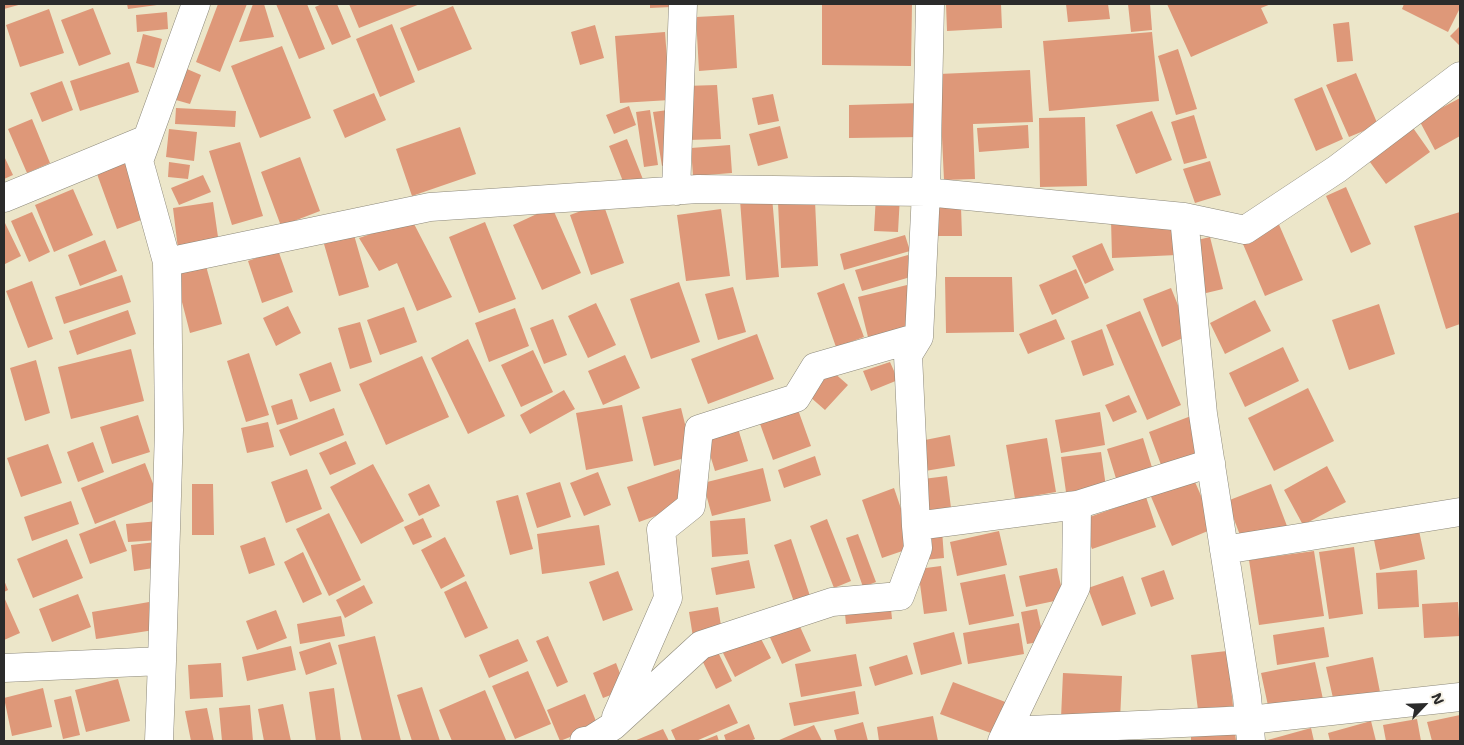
<!DOCTYPE html>
<style>
body{margin:0}
#map{position:relative;width:1464px;height:745px;overflow:hidden;background:#ece6c9;font-family:"Shantell Sans",sans-serif}
canvas{display:block}
.frame{position:absolute;inset:0;border:5px solid #2b2b2b;pointer-events:none}
.north{position:absolute;left:1399px;top:680px;width:50px;height:50px;-webkit-text-stroke:4px #f7f3e8;paint-order:stroke;rotate:66deg;font-size:14px;font-weight:700;line-height:20px;text-align:center;color:#2b2b2b}
.north::after{content:'';display:block;margin:auto;width:18px;height:22px;background:#2b2b2b;clip-path:polygon(50% 0,100% 100%,50% 72%,0 100%)}
</style>
<div id="map">
<canvas width="1464" height="745"></canvas>
<div class="frame"></div>
<div class="north">N</div>
</div>
<script>
const c = document.querySelector('canvas').getContext('2d');
c.lineJoin = 'round';
function paint(path, color) { c.fillStyle = color; c.fill(path, 'evenodd'); }
const shape = rows => new Path2D(rows.map(r => 'M' + r).join(''));
function trace(path, color, width, dash) { c.strokeStyle = color; c.lineWidth = width; c.lineCap = dash ? 'butt' : 'round'; c.setLineDash(dash || []); c.stroke(path); }
paint(shape([
 [4,4,22,4,4,9],
 [127,4,157,4,157,5,128,9],
 [218,4,247,4,220,72,196,62],
 [253,4,264,4,274,37,239,42],
 [276,4,307,4,325,49,299,59],
 [322,4,337,4,351,37,332,45,315,7],
 [349,4,420,4,359,28],
 [650,4,671,4,672,7,650,8],
 [822,4,912,4,911,66,822,65],
 [946,4,1001,4,1002,28,947,31],
 [1066,4,1108,4,1110,19,1068,22],
 [1128,4,1150,4,1152,30,1131,32],
 [1167,4,1271,4,1261,8,1268,23,1191,57],
 [1404,4,1460,4,1460,8,1448,32,1402,9],
 [453,6,472,49,418,71,400,28],
 [93,8,111,54,79,66,61,20],
 [49,9,64,53,20,67,6,25],
 [167,12,168,29,137,32,136,15],
 [734,15,737,68,699,71,696,17],
 [1349,22,1353,61,1337,62,1333,24],
 [392,24,415,82,380,97,356,39],
 [595,25,604,58,580,65,571,32],
 [1460,26,1460,46,1450,36],
 [665,32,670,100,620,103,615,36],
 [1152,32,1159,101,1049,111,1043,41],
 [143,34,162,39,154,68,136,63],
 [282,46,311,118,260,138,231,66],
 [1178,49,1197,109,1176,115,1158,56],
 [129,62,139,92,80,111,70,81],
 [187,69,201,75,190,104,176,100],
 [1030,70,1033,122,973,124,975,179,944,180,939,74],
 [1356,73,1378,125,1349,137,1326,85],
 [62,81,73,110,42,122,30,93],
 [717,85,721,139,688,140,684,86],
 [1322,87,1343,139,1316,151,1294,99],
 [374,93,386,120,345,138,333,110],
 [773,94,779,121,758,125,752,98],
 [1460,98,1460,136,1435,150,1419,120],
 [921,103,922,137,849,138,849,105],
 [629,106,636,125,614,134,606,115],
 [176,108,236,111,235,127,175,124],
 [650,110,658,165,644,167,636,112],
 [668,110,676,164,662,166,653,112],
 [1152,111,1172,160,1136,174,1116,125],
 [1194,115,1207,158,1184,164,1171,122],
 [1085,117,1087,186,1040,187,1039,118],
 [32,119,50,163,27,173,8,129],
 [1028,125,1029,148,979,152,977,128],
 [1411,125,1430,152,1386,184,1367,158],
 [780,126,788,158,758,166,749,134],
 [460,127,476,174,412,196,396,149],
 [169,129,197,132,194,161,166,157],
 [627,139,644,182,626,189,609,146],
 [240,142,263,216,232,225,209,151],
 [730,145,732,173,693,176,691,148],
 [4,156,13,175,4,179],
 [300,157,320,211,281,226,261,172],
 [1210,161,1221,195,1195,203,1183,169],
 [129,162,149,217,117,229,97,174],
 [169,162,190,165,188,179,168,177],
 [203,175,211,192,179,205,171,188],
 [1346,187,1371,244,1351,253,1326,196],
 [73,189,93,235,54,252,35,205],
 [876,195,900,196,898,232,874,231],
 [772,197,779,277,746,280,740,200],
 [815,201,818,266,781,268,778,202],
 [213,202,219,244,178,249,173,208],
 [603,203,624,263,591,275,570,215],
 [552,207,581,273,542,290,513,225],
 [961,207,962,236,937,236,936,208],
 [721,209,730,276,686,281,677,215],
 [32,212,50,252,29,262,11,221],
 [1460,212,1460,324,1446,329,1414,226],
 [1176,218,1177,255,1112,258,1111,220],
 [412,220,452,297,417,311,397,263,379,271,359,238],
 [1277,220,1303,280,1265,296,1240,237],
 [485,222,516,299,479,313,449,237],
 [5,223,21,256,5,264,4,224],
 [354,235,369,287,339,296,324,244],
 [905,235,910,251,844,270,840,254],
 [1210,237,1223,289,1202,294,1189,242],
 [105,240,117,271,80,286,68,255],
 [1102,243,1114,270,1085,284,1072,256],
 [278,250,293,292,262,303,248,261],
 [908,255,914,276,862,291,855,270],
 [206,266,222,324,190,333,175,275],
 [1076,269,1089,298,1052,315,1039,285],
 [122,275,131,302,64,324,55,297],
 [945,277,1012,277,1014,332,946,333],
 [32,281,53,339,28,348,6,291],
 [679,282,700,342,651,359,630,299],
 [844,283,864,337,836,347,817,293],
 [907,285,917,325,868,337,858,297],
 [733,287,746,332,718,340,705,294],
 [1171,288,1190,335,1162,347,1143,299],
 [1255,300,1271,331,1225,354,1210,323],
 [596,303,616,345,588,358,568,316],
 [1379,304,1395,354,1349,370,1332,320],
 [288,306,301,333,276,346,263,318],
 [404,307,417,342,380,355,367,320],
 [515,308,529,346,489,362,475,323],
 [128,310,136,334,77,355,69,331],
 [1140,311,1181,405,1147,420,1106,325],
 [553,319,567,355,544,364,530,328],
 [1056,319,1065,339,1028,354,1019,334],
 [360,322,372,362,350,369,338,328],
 [1102,329,1114,365,1083,376,1071,341],
 [757,334,774,379,708,404,691,359],
 [468,339,505,416,468,434,431,358],
 [1283,347,1299,381,1245,407,1229,373],
 [131,349,144,401,71,419,58,367],
 [533,350,553,392,521,407,501,365],
 [249,353,269,415,246,422,227,361],
 [625,355,640,388,603,405,588,371],
 [422,356,449,417,386,445,359,384],
 [36,360,50,413,25,421,10,368],
 [331,362,341,391,310,402,299,374],
 [890,362,898,380,871,391,863,371],
 [832,371,848,385,825,410,809,396],
 [1308,388,1334,441,1274,471,1248,418],
 [564,390,575,409,530,434,520,415],
 [1129,395,1137,412,1113,422,1105,405],
 [292,399,298,419,277,425,271,406],
 [622,405,633,461,586,470,576,413],
 [797,407,811,446,773,460,759,421],
 [334,408,344,435,290,456,279,430],
 [681,408,693,456,654,466,642,417],
 [1100,412,1105,445,1061,453,1055,420],
 [138,415,150,452,112,464,100,427],
 [1191,416,1206,457,1164,473,1149,432],
 [268,422,274,447,247,453,241,428],
 [736,422,748,461,715,471,703,432],
 [950,435,955,466,925,471,920,441],
 [1047,438,1056,492,1015,499,1006,445],
 [1143,438,1154,474,1118,485,1107,449],
 [346,441,356,464,330,475,319,453],
 [93,442,104,472,78,482,67,452],
 [48,444,62,483,21,497,7,458],
 [1101,452,1106,487,1066,492,1061,457],
 [815,456,821,475,784,488,778,470],
 [145,463,159,499,95,524,81,488],
 [373,464,404,521,361,544,330,487],
 [1327,466,1346,502,1303,525,1284,490],
 [763,468,771,501,712,516,703,483],
 [307,469,322,509,286,523,271,482],
 [679,469,691,503,639,522,627,487],
 [598,472,611,505,584,516,570,483],
 [1192,475,1215,528,1172,546,1149,492],
 [947,476,951,508,927,511,923,479],
 [560,482,571,517,537,528,526,493],
 [192,484,213,484,214,535,192,535],
 [429,484,440,506,419,516,408,494],
 [1271,484,1287,526,1243,543,1227,501],
 [894,488,914,547,882,558,862,500],
 [518,495,533,549,510,555,496,501],
 [1146,497,1156,527,1092,549,1081,520],
 [71,501,79,524,32,541,24,517],
 [329,513,361,580,329,596,296,529],
 [423,518,432,537,413,545,404,527],
 [745,518,748,554,712,557,710,521],
 [827,519,851,581,834,588,810,526],
 [115,520,127,551,90,564,79,534],
 [159,521,160,540,128,542,126,524],
 [599,525,605,565,542,574,537,534],
 [1418,526,1425,559,1380,570,1373,535],
 [942,530,944,558,924,560,922,532],
 [999,531,1007,565,957,576,950,542],
 [858,534,876,582,863,587,846,538],
 [265,537,275,565,249,574,240,546],
 [445,537,465,576,441,589,421,550],
 [67,539,83,578,33,598,17,559],
 [791,539,810,596,794,602,774,545],
 [156,542,160,567,134,571,131,545],
 [1354,547,1363,614,1329,619,1319,552],
 [1314,551,1324,616,1259,625,1249,560],
 [303,552,322,594,303,603,284,562],
 [749,560,755,588,716,595,711,568],
 [941,566,947,611,924,614,918,569],
 [1057,568,1064,599,1026,607,1019,576],
 [1164,570,1174,599,1151,607,1141,578],
 [1417,570,1419,607,1378,609,1376,573],
 [618,571,633,610,603,621,589,582],
 [1005,574,1014,616,969,625,960,583],
 [1123,576,1136,614,1102,626,1088,588],
 [4,580,8,590,4,592],
 [466,581,488,628,465,638,444,592],
 [364,585,373,603,345,618,336,600],
 [78,594,91,627,52,642,39,609],
 [4,597,20,633,4,640],
 [890,599,892,619,846,624,844,604],
 [149,602,154,630,96,639,92,612],
 [1458,602,1460,636,1424,638,1422,604],
 [718,607,722,632,693,637,689,612],
 [1037,609,1044,641,1027,644,1021,612],
 [276,610,287,638,257,650,246,621],
 [341,616,345,636,300,644,297,624],
 [797,620,811,651,782,664,768,633],
 [1019,623,1024,654,968,664,963,633],
 [1324,627,1329,657,1277,665,1273,635],
 [954,632,962,664,921,675,913,643],
 [759,635,771,658,735,677,723,653],
 [375,636,401,741,362,741,338,645],
 [548,636,568,682,557,687,536,641],
 [518,639,528,661,489,678,479,655],
 [330,642,337,664,306,675,299,652],
 [291,646,296,670,247,681,242,657],
 [717,650,732,681,716,689,701,658],
 [1227,651,1233,706,1198,710,1191,655],
 [856,654,862,686,801,697,795,664],
 [907,655,913,674,875,686,869,667],
 [1373,657,1381,697,1335,707,1326,667],
 [1315,662,1324,704,1270,715,1261,673],
 [221,663,223,697,190,699,188,665],
 [616,663,626,689,603,698,593,673],
 [528,671,551,724,515,739,492,686],
 [1063,673,1122,676,1120,721,1061,718],
 [118,679,130,721,86,732,75,690],
 [953,682,1008,703,996,735,940,714],
 [422,687,440,741,412,741,397,695],
 [43,688,52,727,12,736,4,698],
 [334,688,341,741,316,741,309,692],
 [485,690,506,740,452,741,439,710],
 [855,691,859,714,794,726,789,703],
 [585,694,598,726,560,741,547,710],
 [71,696,80,735,63,739,54,700],
 [283,704,291,741,264,741,258,709],
 [729,704,738,723,696,741,676,741,671,730],
 [250,705,253,741,222,741,219,708],
 [207,708,214,741,191,741,185,711],
 [1460,715,1460,741,1432,741,1427,722],
 [933,716,938,741,879,741,877,727],
 [1417,719,1421,741,1386,741,1383,725],
 [1371,721,1376,741,1330,741,1328,733],
 [863,722,868,741,837,741,834,730],
 [749,724,755,739,750,741,726,741,724,735],
 [814,725,822,741,777,741],
 [1311,728,1314,741,1264,741],
 [663,729,669,741,634,741],
 [1235,732,1236,741,1191,741,1191,736],
 [717,735,719,741,702,741]
]), '#de9879');
const minor = shape([
 [676,191,683,4],
 [4,198,147,139],
 [1184,217,1203,414,1247,697,1251,741],
 [167,262,430,207,698,189,926,192,1184,217,1245,230,1337,169,1460,76],
 [1077,505,1211,463],
 [916,526,1077,505,1076,587,1002,741],
 [1224,550,1460,512],
 [162,661,169,430,167,262,139,161,196,4],
 [4,668,162,661,159,741],
 [616,717,668,598,661,530,691,506,699,429,796,398,815,367,919,337],
 [1007,731,1249,720,1460,697],
 [584,741,591,740,613,726,701,645,832,602,900,596,918,548,916,526,908,355,919,337,926,192,930,4]
]);
trace(minor, '#8c887a', 29);
trace(minor, '#fff', 28);
</script>
